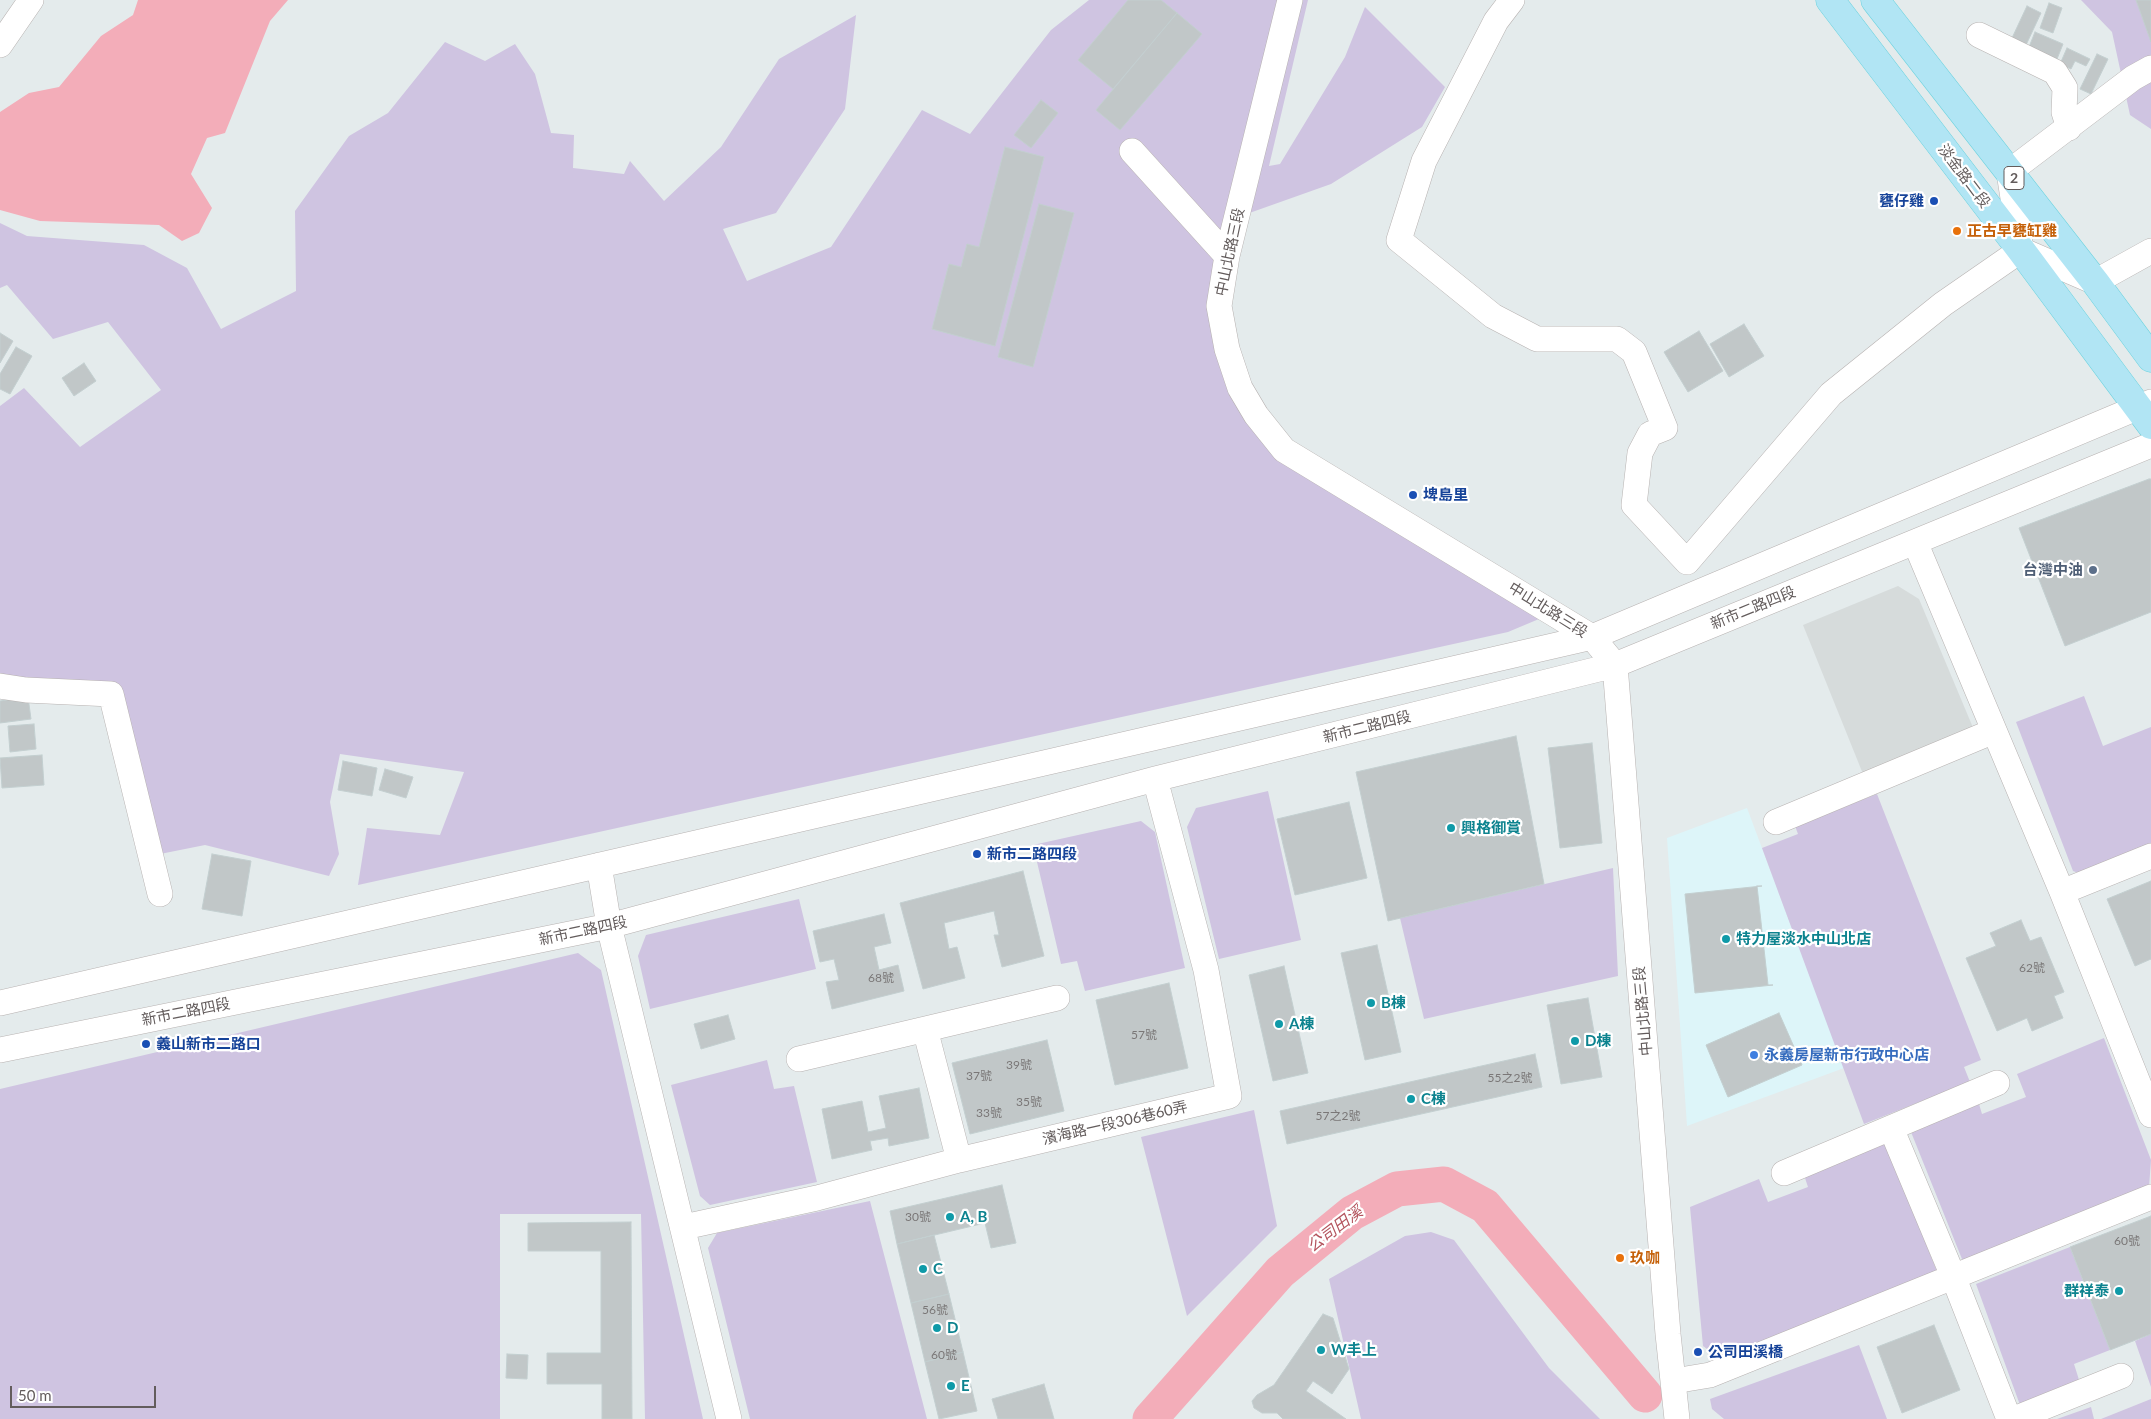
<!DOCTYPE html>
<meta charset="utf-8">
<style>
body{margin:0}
#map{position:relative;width:2151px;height:1419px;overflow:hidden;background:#e4ebec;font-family:Lato,sans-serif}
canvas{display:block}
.scale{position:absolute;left:10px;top:1386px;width:146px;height:22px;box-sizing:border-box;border:2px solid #635c5c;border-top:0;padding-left:6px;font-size:15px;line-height:18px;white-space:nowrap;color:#635c5c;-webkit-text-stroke:4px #fff;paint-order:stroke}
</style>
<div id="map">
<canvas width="2151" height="1419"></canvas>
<div class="scale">50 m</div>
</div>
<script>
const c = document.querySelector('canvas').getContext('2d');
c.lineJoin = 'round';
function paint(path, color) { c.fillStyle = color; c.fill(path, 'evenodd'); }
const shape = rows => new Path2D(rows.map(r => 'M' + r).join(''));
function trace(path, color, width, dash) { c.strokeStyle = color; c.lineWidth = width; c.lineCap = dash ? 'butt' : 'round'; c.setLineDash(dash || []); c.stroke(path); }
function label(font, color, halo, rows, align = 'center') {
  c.font = font + ' Lato,"Noto Sans TC",sans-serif'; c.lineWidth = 4.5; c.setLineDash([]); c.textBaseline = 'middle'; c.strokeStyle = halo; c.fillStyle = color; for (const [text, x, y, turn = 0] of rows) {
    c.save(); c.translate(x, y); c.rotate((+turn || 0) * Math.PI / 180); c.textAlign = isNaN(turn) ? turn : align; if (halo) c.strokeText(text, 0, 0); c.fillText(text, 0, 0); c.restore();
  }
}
paint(shape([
 [1747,808,1844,1068,1687,1126,1667,838]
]), '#ddf5f9');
paint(shape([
 [1898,586,1919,599,1974,730,1863,774,1803,625]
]), '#d6dbdb');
paint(shape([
 [1089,0,1308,0,1269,166,1280,164,1345,57,1365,7,1445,87,1422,127,1331,184,1241,216,1227,323,1248,401,1287,449,1558,611,1508,632,358,885,367,828,440,835,464,772,340,754,330,802,339,854,329,876,205,845,145,857,120,689,0,682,0,406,24,388,80,447,161,390,108,322,53,339,7,285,0,288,0,223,27,236,144,245,187,268,221,329,296,291,295,211,349,136,388,113,445,42,485,61,515,44,535,74,551,133,574,135,573,168,624,174,630,161,664,201,721,147,779,59,856,15,845,109,776,213,723,229,747,281,831,247,922,110,970,134,1051,30],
 [2081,0,2151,0,2151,129,2130,115,2112,32],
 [2084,696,2103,746,2151,727,2151,850,2087,876,2073,871,2016,722],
 [1268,791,1301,940,1219,959,1187,827,1196,808],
 [1877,794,1981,1060,1964,1067,1970,1082,1864,1124,1762,848,1798,834,1795,826],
 [1141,821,1155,832,1185,968,1085,991,1077,961,1061,964,1033,845],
 [1613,868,1618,976,1424,1019,1400,918],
 [799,899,816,969,650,1009,638,956,646,935],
 [578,953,601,970,703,1419,645,1419,641,1214,500,1214,500,1419,0,1419,0,1089],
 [2104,1038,2151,1160,2149,1187,1964,1264,1911,1132,1979,1104,1982,1114,2026,1097,2017,1074],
 [767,1060,774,1089,794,1086,817,1182,710,1205,700,1196,671,1085],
 [1254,1110,1277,1226,1187,1316,1141,1137],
 [1886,1143,1938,1274,1719,1358,1703,1346,1690,1207,1759,1179,1768,1202,1808,1187,1804,1175],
 [870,1201,927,1419,750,1419,708,1248,717,1233],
 [1431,1232,1454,1240,1549,1368,1600,1419,1361,1419,1329,1279,1405,1236],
 [2070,1247,2110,1350,2074,1364,2080,1383,2020,1405,1976,1284],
 [2151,1334,2151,1387,2135,1341],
 [1859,1345,1887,1419,1724,1419,1712,1409,1710,1399],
 [2151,1399,2151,1419,2101,1419],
 [2091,1407,2094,1419,2057,1419]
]), '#cfc4e1');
paint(shape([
 [138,0,288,0,270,21,225,133,207,138,191,174,212,208,199,233,182,241,159,225,40,221,0,210,0,112,29,93,59,87,101,36,133,15]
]), '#f3adb9');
trace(shape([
 [1150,1419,1280,1272,1352,1213,1397,1189,1444,1184,1485,1206,1645,1395]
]), '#f3adb9', 35);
const building = shape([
 [1128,0,1161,0,1177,13,1113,89,1078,60,1128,0],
 [2136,0,2151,0,2151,42,2136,0],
 [2049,3,2062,8,2053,33,2040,28,2049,3],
 [2027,6,2041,13,2026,45,2012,38,2027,6],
 [1177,13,1202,34,1120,130,1096,110,1177,13],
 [2035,32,2063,44,2057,59,2029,47,2035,32],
 [2067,48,2090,59,2086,66,2075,61,2071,69,2060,64,2067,48],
 [2097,54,2108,59,2091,94,2080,89,2097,54],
 [1041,100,1058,113,1031,148,1014,135,1041,100],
 [1005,147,1044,157,995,346,932,329,949,264,961,267,967,244,979,247,1005,147],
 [1039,204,1074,213,1033,367,998,357,1039,204],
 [1744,324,1764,356,1729,377,1710,344,1744,324],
 [1699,331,1723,371,1688,392,1664,352,1699,331],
 [0,333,13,341,0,363,0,333],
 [16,347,32,356,10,394,0,389,0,374,16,347],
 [84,363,96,381,74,396,62,378,84,363],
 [2149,479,2151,479,2151,612,2065,646,2019,528,2149,479],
 [28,697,31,719,0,723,0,701,28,697],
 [34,724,36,749,10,752,8,726,34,724],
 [1516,736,1544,884,1388,921,1356,772,1516,736],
 [1592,743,1602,843,1560,848,1548,748,1592,743],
 [42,755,44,785,2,788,0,758,42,755],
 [343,761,377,768,372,796,338,790,343,761],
 [385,769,413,777,406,798,379,790,385,769],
 [1349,802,1367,878,1295,895,1277,819,1349,802],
 [212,854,251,861,242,916,202,909,212,854],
 [1023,871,1044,956,1002,967,994,935,999,935,994,911,944,923,949,949,957,947,965,978,923,989,900,903,1023,871],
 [2151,881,2151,959,2135,966,2107,899,2151,881],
 [1757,886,1768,985,1773,985,1695,993,1685,894,1762,886,1757,886],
 [884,914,891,943,874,947,879,970,898,965,904,991,832,1009,826,982,839,980,834,959,820,962,813,931,884,914],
 [2021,920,2030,941,2041,937,2064,992,2054,996,2063,1018,2032,1031,2027,1018,1997,1031,1966,958,1996,946,1990,933,2021,920],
 [1377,945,1401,1052,1365,1060,1341,953,1377,945],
 [1284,966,1308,1073,1273,1081,1249,975,1284,966],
 [1169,983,1188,1068,1115,1085,1096,1000,1169,983],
 [1588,998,1602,1077,1561,1084,1547,1005,1588,998],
 [1779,1013,1802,1065,1728,1097,1706,1045,1779,1013],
 [728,1015,735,1039,701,1049,694,1024,728,1015],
 [1047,1040,1064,1111,970,1134,952,1063,1047,1040],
 [1535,1054,1542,1087,1287,1144,1280,1111,1535,1054],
 [919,1088,929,1138,889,1146,888,1138,870,1141,872,1150,832,1159,822,1109,862,1101,868,1132,886,1128,879,1096,919,1088],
 [1002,1185,1016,1243,991,1248,985,1223,897,1244,890,1211,1002,1185],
 [2151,1216,2151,1334,2110,1350,2070,1247,2151,1216],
 [631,1222,632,1419,602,1419,602,1384,547,1384,547,1353,601,1353,601,1251,528,1251,528,1223,631,1222],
 [934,1235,949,1294,911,1303,897,1244,934,1235],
 [949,1294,963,1352,925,1362,911,1303,949,1294],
 [1323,1314,1333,1318,1349,1369,1332,1394,1313,1381,1306,1391,1346,1419,1283,1419,1277,1413,1262,1413,1254,1408,1252,1401,1257,1395,1274,1385,1323,1314],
 [1934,1325,1960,1390,1902,1413,1877,1347,1934,1325],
 [963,1352,977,1411,939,1419,925,1362,963,1352],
 [507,1354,528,1355,527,1379,506,1378,507,1354],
 [1044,1384,1054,1419,998,1419,992,1399,1044,1384]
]);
paint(building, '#c1c7c8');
trace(building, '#c3cfd0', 1);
const minor = shape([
 [1290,0,1227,256,1219,306,1227,349,1240,388,1256,415,1284,450,1592,637,1615,665,1668,1334,1677,1419],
 [1512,0,1496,21,1424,161,1399,240,1493,316,1537,339,1617,339,1634,352,1665,428,1650,434,1640,453,1634,505,1687,562,1831,394,1943,304,2021,250],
 [1979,35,2055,72,2065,88,2064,112,2069,128],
 [0,45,31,0],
 [1132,151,1227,256],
 [2021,250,2009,172,2133,78,2151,68],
 [2021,250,2095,282,2151,251],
 [1915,542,2062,892,2151,1115],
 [0,686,26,690,111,694,160,894],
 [1776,822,1994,731],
 [599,865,609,926,729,1419],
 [2062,892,2151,856],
 [0,1003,1592,637,2151,402],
 [925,1029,959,1160],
 [0,1050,609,926,1155,779,1615,665,2151,445],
 [799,1059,1057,998],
 [1891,1128,1953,1276,2009,1419],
 [1784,1173,1997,1083],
 [684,1227,817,1198,959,1160,1229,1096,1206,970,1155,779],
 [1674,1381,1710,1375,2151,1197],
 [2014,1419,2121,1376]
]);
const major = shape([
 [1830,0,2021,250,2151,425],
 [1875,0,2095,282,2151,358]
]);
trace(minor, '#b7b2b1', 26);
trace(major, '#6bd2de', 29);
trace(minor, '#fff', 25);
trace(major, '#b1e5f4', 28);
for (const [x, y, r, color] of [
 [1934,201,5,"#1a4fb4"],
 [1957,231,5,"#e8710a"],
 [1413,495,5,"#1a4fb4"],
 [2093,570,5,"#5c6f8a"],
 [1451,828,5,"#0f9aa8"],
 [977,854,5,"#1a4fb4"],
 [1726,939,5,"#0f9aa8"],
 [1371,1003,5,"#0f9aa8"],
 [1279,1024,5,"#0f9aa8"],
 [1575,1041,5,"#0f9aa8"],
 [146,1044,5,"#1a4fb4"],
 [1754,1055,5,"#3f7fe0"],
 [1411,1099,5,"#0f9aa8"],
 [950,1217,5,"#0f9aa8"],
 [1620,1258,5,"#e8710a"],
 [923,1269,5,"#0f9aa8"],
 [2119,1291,5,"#0f9aa8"],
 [937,1328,5,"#0f9aa8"],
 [1321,1350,5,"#0f9aa8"],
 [1698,1352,5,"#1a4fb4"],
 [951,1386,5,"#0f9aa8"]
]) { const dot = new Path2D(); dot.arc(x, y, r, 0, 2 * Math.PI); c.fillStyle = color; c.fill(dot); trace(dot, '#fff', 2); }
label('12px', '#7a7777', null, [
 ["62號",2032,968],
 ["68號",881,978],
 ["57號",1144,1035],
 ["39號",1019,1065],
 ["37號",979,1076],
 ["55之2號",1510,1078],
 ["35號",1029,1102],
 ["33號",989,1113],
 ["57之2號",1338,1116],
 ["30號",918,1217],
 ["60號",2127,1241],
 ["56號",935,1310],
 ["60號",944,1355]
]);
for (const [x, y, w] of [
 [2014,178,20]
]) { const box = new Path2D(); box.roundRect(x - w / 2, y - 11.5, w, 23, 4); c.fillStyle = '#fff'; c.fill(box); trace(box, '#635c5c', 1); }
label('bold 14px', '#635c5c', null, [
 ["2",2014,178]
]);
label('15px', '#635c5c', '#fff', [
 ["淡金路二段",1964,176,53],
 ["中山北路三段",1230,252,-78],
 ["新市二路四段",1753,608,-22],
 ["中山北路三段",1548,610,32],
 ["新市二路四段",1367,727,-14],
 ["新市二路四段",583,931,-12],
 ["中山北路三段",1643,1011,-95],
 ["新市二路四段",186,1012,-11],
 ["濱海路一段306巷60弄",1115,1123,-13]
]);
label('bold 15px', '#164399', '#fff', [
 ["甕仔雞",1924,201,"right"],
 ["埤島里",1423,495],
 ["新市二路四段",987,854],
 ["義山新市二路口",156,1044],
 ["公司田溪橋",1708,1352]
], 'left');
label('bold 15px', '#c56008', '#fff', [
 ["正古早甕缸雞",1967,231],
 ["玖咖",1630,1258]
], 'left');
label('bold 15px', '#4e5e75', '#fff', [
 ["台灣中油",2083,570]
], 'right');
label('bold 15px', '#0d838f', '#fff', [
 ["興格御賞",1461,828],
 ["特力屋淡水中山北店",1736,939],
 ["B棟",1381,1003],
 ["A棟",1289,1024],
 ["D棟",1585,1041],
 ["C棟",1421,1099],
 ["A, B",960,1217],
 ["C",933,1269],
 ["群祥泰",2109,1291,"right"],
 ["D",947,1328],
 ["W丰上",1331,1350],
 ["E",961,1386]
], 'left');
label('bold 15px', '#366cbe', '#fff', [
 ["永義房屋新市行政中心店",1764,1055]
], 'left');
label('italic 16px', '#b3535d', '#fff', [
 ["公司田溪",1335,1229,-37]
]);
</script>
